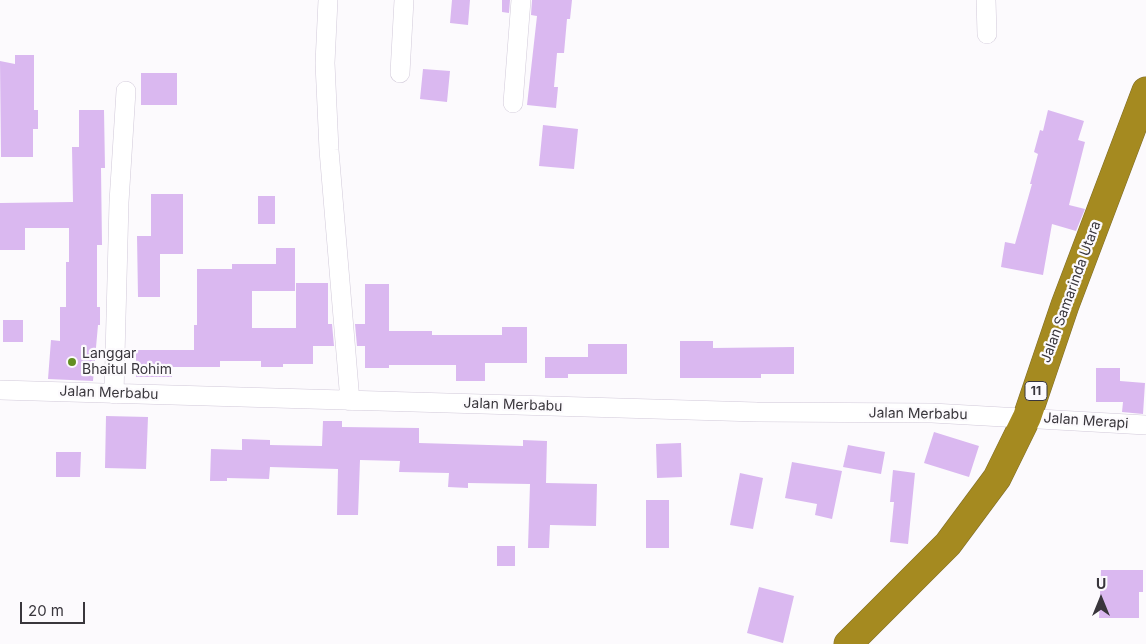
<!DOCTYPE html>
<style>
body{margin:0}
#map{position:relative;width:1146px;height:644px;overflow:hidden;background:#fcfafd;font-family:Inter,sans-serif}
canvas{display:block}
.north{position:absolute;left:1076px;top:574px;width:50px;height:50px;-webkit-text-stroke:4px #fcfafd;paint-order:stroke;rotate:0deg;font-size:14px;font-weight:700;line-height:20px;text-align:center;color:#39363c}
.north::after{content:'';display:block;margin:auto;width:18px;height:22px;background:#39363c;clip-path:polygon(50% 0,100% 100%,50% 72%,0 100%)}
.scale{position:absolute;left:20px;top:602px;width:65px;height:22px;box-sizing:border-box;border:2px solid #39363c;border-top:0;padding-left:6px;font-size:15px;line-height:18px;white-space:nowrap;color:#39363c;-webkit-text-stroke:4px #fcfafd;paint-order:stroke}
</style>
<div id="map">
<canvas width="1146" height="644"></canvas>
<div class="north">U</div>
<div class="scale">20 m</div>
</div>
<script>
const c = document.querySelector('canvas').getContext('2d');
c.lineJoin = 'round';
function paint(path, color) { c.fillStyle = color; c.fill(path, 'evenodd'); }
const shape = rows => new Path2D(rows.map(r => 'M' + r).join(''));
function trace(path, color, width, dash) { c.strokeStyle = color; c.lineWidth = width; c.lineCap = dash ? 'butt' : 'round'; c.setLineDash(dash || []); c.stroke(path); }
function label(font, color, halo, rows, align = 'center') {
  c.font = font + ' Inter,sans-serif'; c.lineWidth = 4.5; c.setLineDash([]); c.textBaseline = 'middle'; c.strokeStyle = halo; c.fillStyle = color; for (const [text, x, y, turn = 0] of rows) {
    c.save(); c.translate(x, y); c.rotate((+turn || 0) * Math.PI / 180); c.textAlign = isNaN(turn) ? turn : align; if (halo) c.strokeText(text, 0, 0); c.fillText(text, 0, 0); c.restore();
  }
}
paint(shape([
 [452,0,470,0,468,25,450,23],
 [502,0,510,0,509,13,502,12],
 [532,0,572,0,570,19,567,19,564,53,557,53,554,87,558,87,556,108,527,105,537,16,531,15],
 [15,55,34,55,34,110,38,110,38,129,33,129,33,157,1,157,0,61,15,64],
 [423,69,450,71,447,102,420,99],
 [141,73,177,73,177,105,141,105],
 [79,110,104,110,105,168,101,168,102,245,97,245,97,307,100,307,100,325,98,325,93,381,48,379,51,340,60,341,60,307,66,307,66,262,69,262,69,228,25,228,25,250,0,250,0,203,73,202,72,147,79,147],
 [1048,110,1084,121,1078,140,1085,142,1069,205,1085,209,1076,231,1052,224,1043,275,1001,267,1005,242,1015,244,1032,184,1030,184,1038,154,1034,152,1040,130,1043,131],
 [543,125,578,129,574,169,539,166],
 [151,194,183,194,183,254,160,254,160,297,138,297,137,236,151,236],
 [258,196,275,196,275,224,258,224],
 [276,248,295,248,295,291,252,291,252,328,296,328,296,283,328,283,328,324,332,324,334,346,313,346,313,364,283,364,283,367,261,367,261,361,220,361,220,367,172,367,172,377,136,377,136,350,194,350,194,325,197,325,197,269,232,269,232,264,276,264],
 [365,284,389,284,389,331,432,331,432,335,502,335,502,327,527,327,527,363,485,363,485,381,456,381,456,365,389,365,389,368,365,368,365,346,357,346,355,324,365,324],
 [3,320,23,320,23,342,3,342],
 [680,341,713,341,713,348,794,347,794,374,761,374,761,378,680,378],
 [588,344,627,344,627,374,568,374,568,378,545,378,545,357,588,357],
 [1096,368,1120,368,1120,381,1145,383,1143,414,1122,412,1123,402,1096,402],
 [106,416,148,417,146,469,105,468],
 [323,421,342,421,342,427,419,428,419,443,523,446,523,440,547,441,546,483,597,484,596,526,550,525,549,548,528,548,530,484,468,483,468,488,448,487,449,473,399,472,400,461,360,460,358,515,337,515,338,469,270,467,269,479,227,478,227,481,210,481,211,449,242,450,242,439,270,440,270,445,322,446],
 [934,432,979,446,969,477,924,463],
 [681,443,682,477,657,478,656,444],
 [848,445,885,452,881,474,843,467],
 [56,452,81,452,80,477,56,477],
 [792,462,842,471,832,519,815,515,817,504,785,498],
 [893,470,915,473,908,544,890,542,894,502,890,502],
 [740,473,763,478,753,529,730,525],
 [646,500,669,500,669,548,646,548],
 [497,546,515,546,515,566,497,566],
 [1101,570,1143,570,1143,592,1139,592,1139,618,1099,618],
 [759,587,794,596,783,643,747,633]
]), '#dab8f0');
const street = shape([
 [328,0,325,63,329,150,350,401],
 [986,0,987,34],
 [400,73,404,0],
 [513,103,521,0],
 [0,390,757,412,932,413,1146,425],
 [114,394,119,202,126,91]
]);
const highway = shape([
 [848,644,948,544,997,478,1027,417,1065,305,1146,91]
]);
trace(street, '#d1c9d9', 20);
trace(highway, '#7f6d2a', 29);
trace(street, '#fff', 19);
trace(highway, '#a58a20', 28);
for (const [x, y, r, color] of [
 [72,362,5,"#628f22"]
]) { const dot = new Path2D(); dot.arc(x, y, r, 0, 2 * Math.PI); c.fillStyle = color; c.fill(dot); trace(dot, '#fcfafd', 2); }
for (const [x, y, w] of [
 [1036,391,22]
]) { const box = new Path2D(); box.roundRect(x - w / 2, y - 9.5, w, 19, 4); c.fillStyle = '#fcfafd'; c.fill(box); trace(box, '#39363c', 1); }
label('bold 12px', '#39363c', null, [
 ["11",1036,391]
]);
label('14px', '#39363c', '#fcfafd', [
 ["Jalan Samarinda Utara",1071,292,-70],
 ["Jalan Merbabu",109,393,2],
 ["Jalan Merbabu",513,405,2],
 ["Jalan Merbabu",918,414,1],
 ["Jalan Merapi",1086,421,4]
]);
label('14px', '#39363c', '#fcfafd', [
 ["Langgar",82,354],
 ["Bhaitul Rohim",82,370]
], 'left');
</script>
